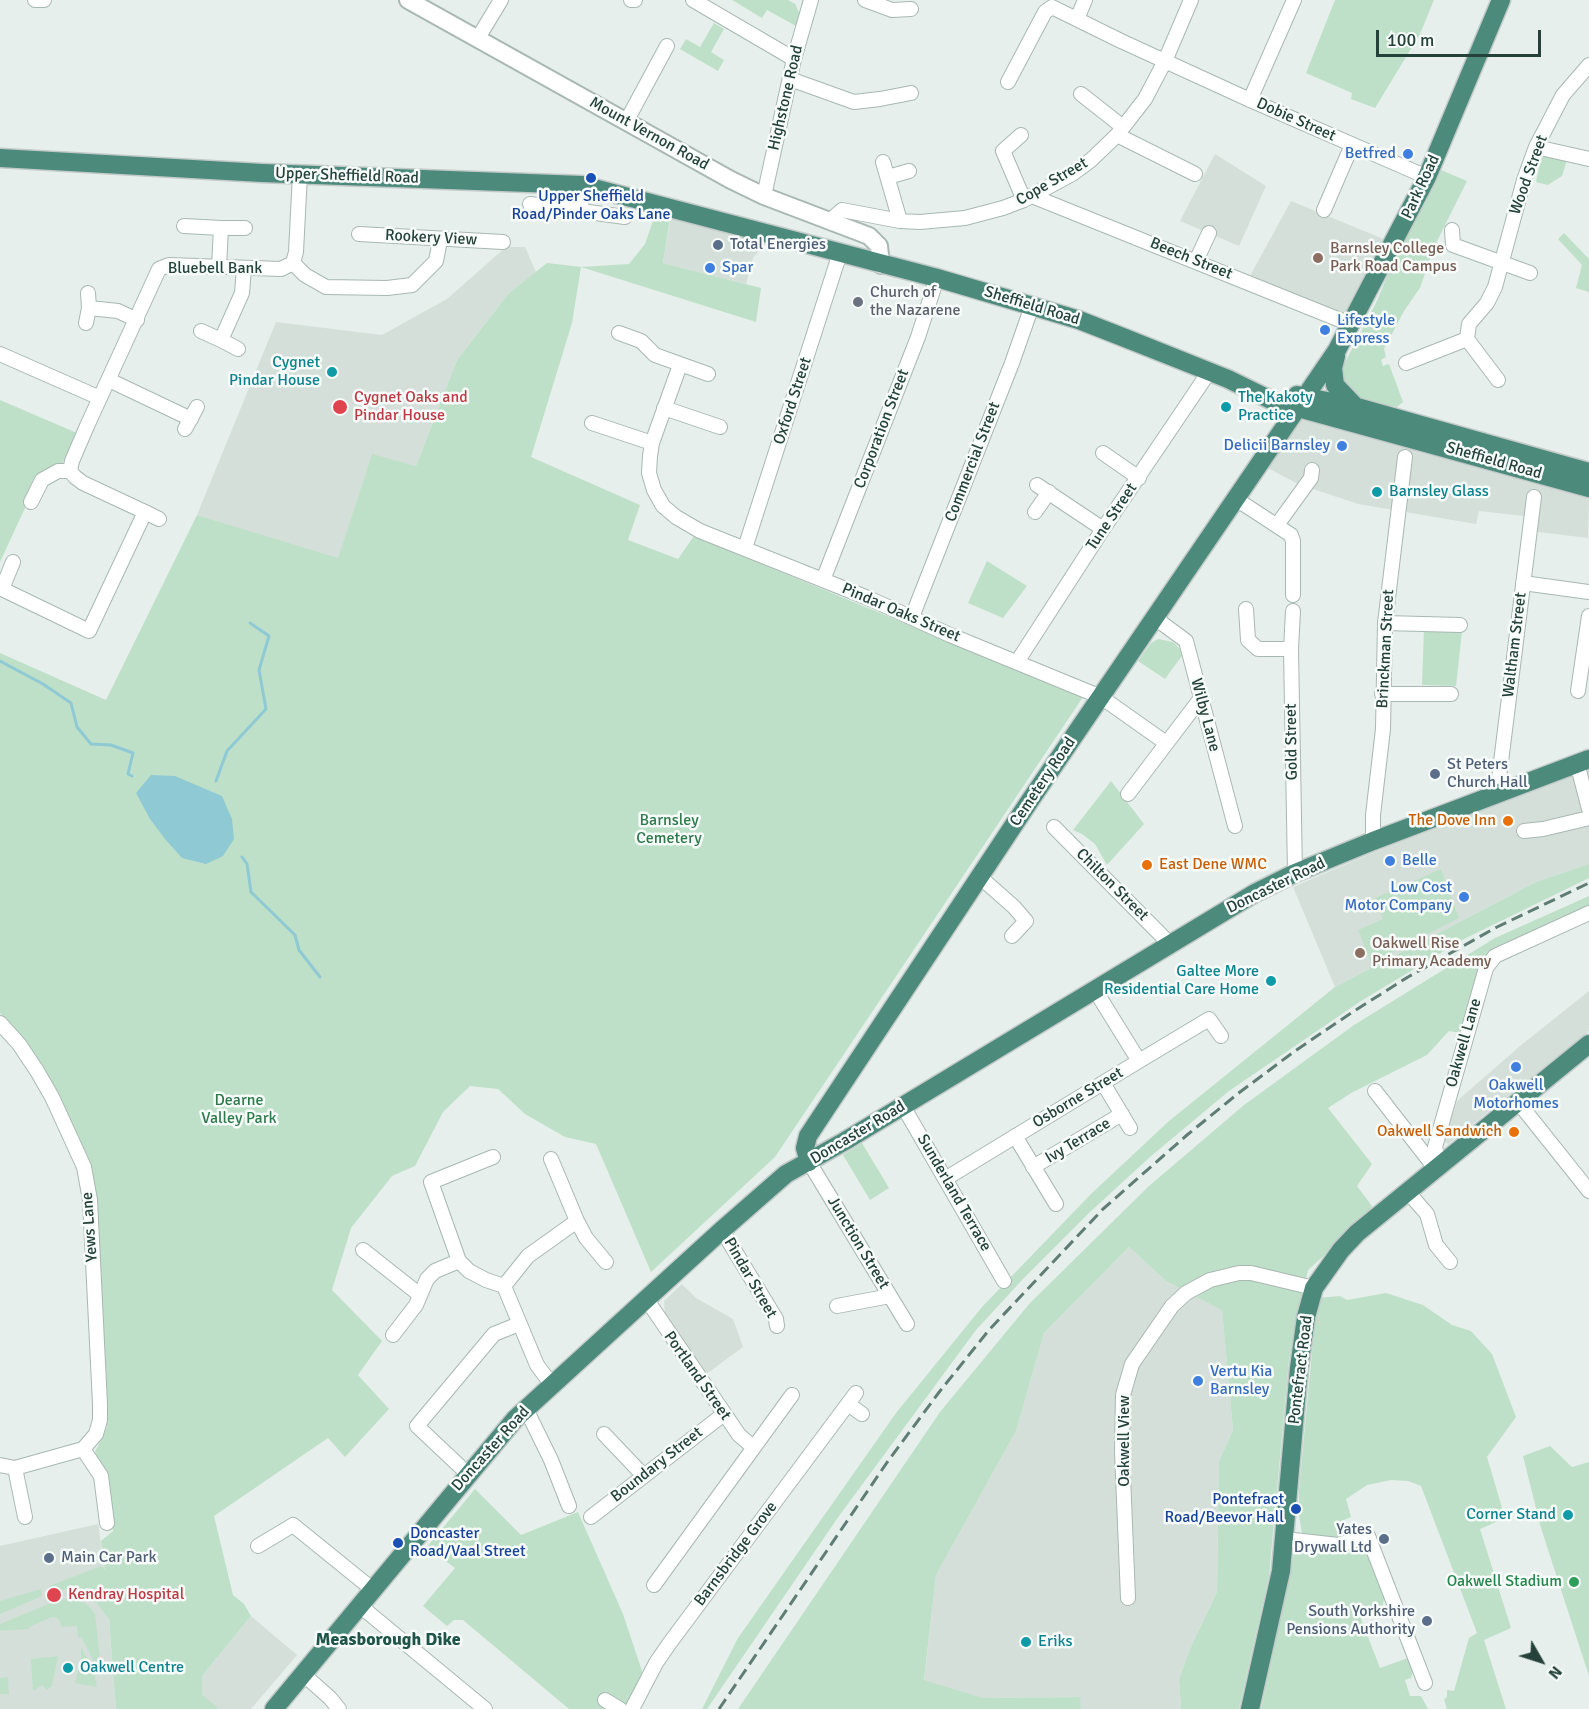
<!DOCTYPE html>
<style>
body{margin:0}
#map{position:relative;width:1589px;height:1709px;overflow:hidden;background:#e6efeb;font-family:Signika,sans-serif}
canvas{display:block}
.north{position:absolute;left:1511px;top:1631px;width:60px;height:60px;-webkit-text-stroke:4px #f7fbf9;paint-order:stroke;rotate:129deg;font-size:16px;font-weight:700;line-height:24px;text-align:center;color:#24423a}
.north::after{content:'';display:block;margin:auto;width:21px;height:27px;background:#24423a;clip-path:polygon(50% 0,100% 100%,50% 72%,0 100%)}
.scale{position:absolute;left:1376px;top:30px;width:165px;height:27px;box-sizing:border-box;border:3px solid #24423a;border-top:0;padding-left:8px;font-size:18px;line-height:21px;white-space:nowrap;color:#24423a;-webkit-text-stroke:4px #f7fbf9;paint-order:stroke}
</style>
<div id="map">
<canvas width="1589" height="1709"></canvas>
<div class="north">N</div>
<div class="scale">100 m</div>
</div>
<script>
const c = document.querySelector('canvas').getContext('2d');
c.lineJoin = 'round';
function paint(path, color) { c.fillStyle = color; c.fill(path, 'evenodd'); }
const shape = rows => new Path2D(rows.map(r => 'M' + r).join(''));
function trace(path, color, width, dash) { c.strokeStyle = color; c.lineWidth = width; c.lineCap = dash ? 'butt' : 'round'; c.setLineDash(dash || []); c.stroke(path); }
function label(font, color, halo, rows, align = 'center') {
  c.font = font + ' Signika,sans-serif'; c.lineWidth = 5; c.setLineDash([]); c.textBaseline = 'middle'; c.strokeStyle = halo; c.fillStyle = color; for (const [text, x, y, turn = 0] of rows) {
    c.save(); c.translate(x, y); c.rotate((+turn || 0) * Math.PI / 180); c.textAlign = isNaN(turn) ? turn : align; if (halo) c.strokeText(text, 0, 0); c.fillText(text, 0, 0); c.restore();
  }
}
paint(shape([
 [1215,154,1266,186,1239,246,1180,221],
 [1291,201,1386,240,1344,314,1250,276],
 [671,215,768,241,753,258,746,284,663,263],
 [506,247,525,247,536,272,509,293,457,360,416,466,372,455,338,559,197,515,276,322,382,335,447,299],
 [1300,416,1589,494,1588,538,1538,532,1524,516,1479,511,1476,524,1358,504,1298,484,1264,466],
 [1589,766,1589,864,1536,882,1335,987,1293,887,1466,813],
 [1589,991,1589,1031,1448,1144,1444,1141,1457,1101,1520,1046],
 [1129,1247,1166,1281,1222,1309,1233,1430,1219,1461,1217,1592,1189,1651,1179,1680,1181,1709,1081,1709,1079,1697,983,1698,924,1682,936,1575,1016,1431,1044,1333],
 [682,1284,696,1298,733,1319,743,1347,705,1375,665,1316,664,1301],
 [98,1524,105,1570,116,1709,0,1709,0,1546],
 [251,1616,297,1655,251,1709,218,1709,202,1694,202,1676]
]), '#d4dfda');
paint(shape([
 [732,0,788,0,795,4,800,14,796,26,767,10,762,18],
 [1335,0,1434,0,1420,34,1375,108,1351,99,1352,93,1306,73],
 [714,23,724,29,711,52,724,60,718,71,680,49,686,39,700,47],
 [1547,155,1567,160,1562,176,1548,185,1536,182,1541,158],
 [1441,170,1467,181,1434,247,1420,288,1404,311,1384,349,1386,357,1381,360,1383,366,1389,364,1403,402,1397,407,1364,401,1355,397,1342,380,1341,370,1376,303,1394,260],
 [655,215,670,218,663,263,761,288,756,322,581,267,572,323,531,457,640,505,628,540,678,559,694,536,1083,697,775,1157,651,1272,596,1144,565,1137,525,1114,498,1089,470,1086,443,1112,415,1166,392,1176,351,1228,332,1290,382,1341,358,1375,389,1409,345,1457,328,1438,214,1516,233,1595,244,1604,251,1616,202,1676,202,1694,219,1709,116,1709,109,1619,92,1597,80,1590,65,1589,51,1592,49,1586,101,1566,105,1570,101,1541,113,1531,109,1482,95,1452,107,1427,99,1235,89,1165,63,1104,19,1036,0,1013,0,653,106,700,197,515,338,558,372,454,416,466,457,360,509,293,547,263,581,267,629,264,645,244],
 [1564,233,1589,259,1589,292,1576,288,1582,265,1558,239],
 [0,400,77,433,61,466,37,482,0,562],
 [987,561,1027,586,1003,618,968,603],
 [1424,629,1462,631,1456,686,1422,685],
 [1158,639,1173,642,1184,653,1165,679,1138,661,1151,643],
 [1111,781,1144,824,1107,865,1095,844,1082,834,1073,830],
 [1589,864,1589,878,1464,939,1361,1001,1229,1091,1150,1157,1089,1213,1023,1279,976,1330,839,1516,707,1709,702,1709,738,1638,896,1413,982,1307,1091,1194,1169,1121,1335,987,1536,882],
 [1441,869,1459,918,1371,963,1358,930,1383,919,1375,898],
 [1589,896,1589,909,1503,946,1461,1033,1449,1031,1427,1055,1351,1093,1328,1108,1372,1164,1357,1186,1372,1206,1364,1220,1308,1270,1289,1360,1269,1576,1239,1709,1181,1709,1179,1680,1189,1651,1217,1592,1219,1461,1233,1430,1222,1310,1166,1281,1129,1247,1044,1333,1016,1431,936,1575,924,1680,983,1698,1080,1697,1081,1709,738,1709,940,1412,1030,1303,1149,1186,1244,1105,1354,1025,1495,938],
 [862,1143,889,1188,870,1200,843,1155],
 [1386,1293,1423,1305,1452,1325,1471,1331,1492,1354,1516,1417,1487,1457,1505,1518,1480,1529,1511,1628,1484,1640,1506,1709,1447,1709,1444,1699,1447,1697,1447,1690,1454,1691,1469,1638,1477,1633,1421,1486,1408,1481,1391,1480,1367,1485,1346,1499,1351,1517,1337,1523,1339,1529,1354,1523,1350,1533,1336,1538,1302,1533,1299,1516,1299,1490,1317,1298,1340,1296,1347,1300],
 [1550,1446,1572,1467,1589,1462,1589,1676,1541,1528,1523,1456],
 [475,1489,521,1535,578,1512,623,1614,643,1674,625,1709,569,1709,463,1620,454,1620,447,1626,423,1606,455,1568,427,1547],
 [1359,1548,1369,1555,1385,1595,1382,1607,1360,1616,1380,1668,1408,1658,1413,1671,1411,1678,1405,1680,1410,1696,1421,1696,1428,1709,1261,1709,1294,1553,1304,1549,1345,1552],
 [41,1589,42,1596,0,1614,0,1601],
 [75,1597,89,1606,95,1614,101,1667,98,1670,82,1638,78,1637,77,1626,61,1627,60,1621,57,1618,52,1617,29,1627,29,1629,0,1631,0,1624,58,1600],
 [81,1647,94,1672,97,1687,75,1683,81,1660],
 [58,1656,52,1686,47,1690,42,1685,33,1691,31,1659],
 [8,1677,9,1694,0,1694,0,1678]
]), '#bfe0c8');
paint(shape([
 [151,775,175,776,222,796,232,819,234,839,223,856,206,864,182,858,165,839,150,819,136,793]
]), '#8ec9d4');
trace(shape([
 [0,661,43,684,71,703,77,727,91,744,111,745,133,753,128,774,132,776],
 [216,781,227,751,266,709,259,670,269,636,250,623],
 [242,857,247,864,251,892,295,935,299,950,320,977]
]), '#8ec9d4', 3);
const minor = shape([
 [35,0,44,0],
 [631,0,635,0],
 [693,0,794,59],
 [865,0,892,10,911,9],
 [1077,19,1085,0],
 [478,38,501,0],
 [790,79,854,102,880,99,911,93],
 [1008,82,1045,12,1052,7,1121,41,1250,100,1427,177],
 [1081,94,1123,127],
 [1250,100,1294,0],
 [626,122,667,46],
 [1021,135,1003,151,1024,200],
 [1117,135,1195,174],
 [1536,147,1589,159],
 [883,162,900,221],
 [888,177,909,171],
 [582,185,581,211,625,217],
 [764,196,794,59,811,0],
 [1032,196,1350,324],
 [530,204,581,211],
 [1324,210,1352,145],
 [832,223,834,217,842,210,900,221,920,222,965,218,1003,208,1024,200,1072,174,1091,160,1117,135,1145,99,1165,61,1191,0],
 [184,226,221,228,219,267],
 [221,228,245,228],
 [1452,230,1453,245,1530,273],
 [359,234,503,242],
 [1196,261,1209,233],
 [293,263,305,275,326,287,387,288,412,285,436,261,440,240],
 [88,293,89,308],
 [86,323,89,308,118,311,137,320],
 [201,331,221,340],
 [619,333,641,341,655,355,708,374],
 [238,349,221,340,242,293,244,268],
 [0,354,100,398],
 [1406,363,1467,339],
 [680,365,652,443,650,456,649,473,654,490,663,506,676,517,700,531,868,598,950,635,1101,697,1166,743],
 [109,380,191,419],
 [1498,380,1467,339,1469,324,1487,303,1495,287,1524,180,1536,147,1563,95,1589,65],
 [664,408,720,427],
 [592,423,652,443],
 [185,429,197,407],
 [1103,453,1139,478],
 [70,471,72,461,87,426,159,269,169,265,281,269,293,263,296,252,300,174],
 [1037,485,1103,529],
 [1236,499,1291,535,1293,541,1293,595],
 [145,512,159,519],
 [1035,512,1049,492],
 [1277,525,1311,478,1312,470],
 [745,548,840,253],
 [13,562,2,589,89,631,145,512,83,483,75,477,70,471,58,471,42,480,31,502],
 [823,580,918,337,937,278],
 [1523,583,1589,592],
 [1246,609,1248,640,1258,649,1291,649],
 [1293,611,1291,649,1295,873],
 [912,617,1012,363,1032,306],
 [1155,618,1186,641,1235,826],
 [1385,623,1460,625],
 [1017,662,1103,529,1209,372],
 [1578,691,1589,616],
 [1382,694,1451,694],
 [1577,763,1589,809],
 [1128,794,1201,698],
 [1497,794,1534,497],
 [1054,827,1163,937,1168,945],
 [1524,831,1543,829,1589,818],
 [1373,841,1373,815,1383,729,1385,623,1405,457],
 [980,877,1014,907,1026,921,1012,936],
 [0,1023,19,1044,37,1071,52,1097,84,1167,90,1200,100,1404,100,1420,96,1434,83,1449],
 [1139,1061,1209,1019,1221,1036],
 [1103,1083,1130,1128],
 [1375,1091,1435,1168],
 [1518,1102,1589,1191],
 [903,1106,1004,1281],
 [1015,1136,1056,1204],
 [493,1157,431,1182,459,1261,469,1271,486,1280,504,1286,537,1365,552,1385],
 [551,1159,577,1221,586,1238,606,1262],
 [809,1162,907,1324],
 [1443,1162,1437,1155,1435,1147,1486,968,1495,956,1589,913],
 [1033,1167,1122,1114],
 [945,1179,1139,1061,1095,990],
 [1407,1191,1427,1214,1436,1245,1450,1262],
 [722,1230,776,1319,777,1326],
 [363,1250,420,1295],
 [504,1286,528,1256,577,1221],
 [647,1300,739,1435,753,1447],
 [837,1306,890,1296],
 [393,1335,416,1305,427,1279,435,1271,459,1261],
 [848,1404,862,1414],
 [526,1409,551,1460,569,1506],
 [604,1434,643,1475],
 [83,1449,101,1476,107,1523],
 [0,1465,15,1468,83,1449],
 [15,1468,25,1517],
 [468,1474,417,1426,494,1334,519,1324],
 [591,1517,724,1414],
 [1285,1539,1338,1545,1368,1536,1425,1683],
 [258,1546,293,1525,372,1589],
 [654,1585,792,1395],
 [1128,1598,1122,1451,1123,1395,1132,1364,1172,1306,1186,1293,1210,1280,1239,1273,1251,1273,1314,1288],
 [359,1605,485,1709],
 [303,1674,330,1698,339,1709],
 [605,1700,620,1709],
 [632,1709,656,1663,669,1644,856,1393]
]);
const tertiary = shape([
 [408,0,731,180,764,196,869,236,879,246,881,265]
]);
const trunk = shape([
 [0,158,262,173,582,185,937,278,1032,306,1079,320,1125,338,1228,379,1273,401,1589,488],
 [1336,356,1333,368,1335,385,1355,406],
 [1297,395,1357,407,1589,472],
 [809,1162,805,1148,808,1136,1029,802,1337,350,1427,177,1501,0],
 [274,1709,515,1419,722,1230,786,1174,845,1141,1255,893,1295,873,1373,841,1589,759],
 [1250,1709,1281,1571,1299,1368,1306,1317,1314,1288,1341,1250,1357,1233,1589,1044]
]);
trace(minor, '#a8b8b2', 16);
trace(tertiary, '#a8b8b2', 20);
trace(trunk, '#c2cac8', 21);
trace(minor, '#fff', 14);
trace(tertiary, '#fff', 16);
trace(trunk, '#4c8a7c', 18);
trace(shape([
 [719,1709,888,1461,940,1391,989,1330,1103,1209,1187,1135,1240,1092,1295,1051,1351,1013,1408,977,1497,927,1589,883]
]), '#5f7d75', 3, [12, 6]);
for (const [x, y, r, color] of [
 [1408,154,6,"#3f7fe0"],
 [591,178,6,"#1a4fb4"],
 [718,245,6,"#5c6f8a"],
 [1318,258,6,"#8d6e63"],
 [710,268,6,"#3f7fe0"],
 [858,302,6,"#6b7280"],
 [1325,330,6,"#3f7fe0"],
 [332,372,6,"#0f9aa8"],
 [340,407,8,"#e0444e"],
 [1226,407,6,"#0f9aa8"],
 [1342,446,6,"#3f7fe0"],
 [1377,492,6,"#0f9aa8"],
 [1435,774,6,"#5c6f8a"],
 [1508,821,6,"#e8710a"],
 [1390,861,6,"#3f7fe0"],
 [1147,865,6,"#e8710a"],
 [1464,897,6,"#3f7fe0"],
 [1360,953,6,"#8d6e63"],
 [1271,981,6,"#0f9aa8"],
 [1516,1067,6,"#3f7fe0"],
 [1514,1132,6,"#e8710a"],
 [1198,1381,6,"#3f7fe0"],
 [1296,1509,6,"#1a4fb4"],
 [1568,1515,6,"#0f9aa8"],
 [1384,1539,6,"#5c6f8a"],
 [398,1543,6,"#1a4fb4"],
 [49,1558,6,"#5c6f8a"],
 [1574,1582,6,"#2e9e5b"],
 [54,1595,8,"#e0444e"],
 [1427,1621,6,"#5c6f8a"],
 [1026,1642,6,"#0f9aa8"],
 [68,1668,6,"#0f9aa8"]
]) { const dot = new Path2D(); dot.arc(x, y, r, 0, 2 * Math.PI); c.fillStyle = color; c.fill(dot); trace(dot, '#f7fbf9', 2); }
label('16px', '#24423a', '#f7fbf9', [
 ["Highstone Road",786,98,-77],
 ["Dobie Street",1296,120,24],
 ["Mount Vernon Road",649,134,29],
 ["Wood Street",1529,175,-70],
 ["Upper Sheffield Road",347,176,2],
 ["Cope Street",1052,182,-30],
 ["Park Road",1421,187,-65],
 ["Rookery View",431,238,3],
 ["Beech Street",1191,259,22],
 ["Bluebell Bank",215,269],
 ["Sheffield Road",1032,306,17],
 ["Oxford Street",793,401,-72],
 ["Corporation Street",882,429,-69],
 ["Sheffield Road",1494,461,16],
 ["Commercial Street",973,462,-69],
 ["Tune Street",1112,517,-56],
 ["Pindar Oaks Street",901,613,23],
 ["Waltham Street",1515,645,-83],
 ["Brinckman Street",1386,649,-87],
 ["Wilby Lane",1205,715,75],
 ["Gold Street",1292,742,-91],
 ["Cemetery Road",1043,782,-56],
 ["Chilton Street",1112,885,45],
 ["Doncaster Road",1276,886,-26],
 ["Oakwell Lane",1464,1043,-74],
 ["Osborne Street",1078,1098,-31],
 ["Doncaster Road",858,1133,-31],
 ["Ivy Terrace",1078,1141,-31],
 ["Sunderland Terrace",954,1193,60],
 ["Yews Lane",90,1227,-94],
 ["Junction Street",858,1243,59],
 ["Pindar Street",750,1278,60],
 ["Pontefract Road",1301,1370,-83],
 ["Portland Street",697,1376,55],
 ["Oakwell View",1125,1441,-90],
 ["Doncaster Road",491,1449,-48],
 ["Boundary Street",657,1465,-38],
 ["Barnsbridge Grove",736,1554,-53]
]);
label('16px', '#366cbe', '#f7fbf9', [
 ["Betfred",1396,154,"right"],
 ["Spar",722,268],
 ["Lifestyle",1337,321],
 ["Express",1337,339],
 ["Delicii Barnsley",1330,446,"right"],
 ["Belle",1402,861],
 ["Low Cost",1452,888,"right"],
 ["Motor Company",1452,906,"right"],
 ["Oakwell",1516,1086,"center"],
 ["Motorhomes",1516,1104,"center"],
 ["Vertu Kia",1210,1372],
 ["Barnsley",1210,1390]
], 'left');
label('16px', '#164399', '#f7fbf9', [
 ["Upper Sheffield",591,197],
 ["Road/Pinder Oaks Lane",591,215],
 ["Pontefract",1284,1500,"right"],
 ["Road/Beevor Hall",1284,1518,"right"],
 ["Doncaster",410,1534,"left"],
 ["Road/Vaal Street",410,1552,"left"]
]);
label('16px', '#4e5e75', '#f7fbf9', [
 ["Total Energies",730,245],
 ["St Peters",1447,765],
 ["Church Hall",1447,783],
 ["Yates",1372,1530,"right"],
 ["Drywall Ltd",1372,1548,"right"],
 ["Main Car Park",61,1558],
 ["South Yorkshire",1415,1612,"right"],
 ["Pensions Authority",1415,1630,"right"]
], 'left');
label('16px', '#785e54', '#f7fbf9', [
 ["Barnsley College",1330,249],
 ["Park Road Campus",1330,267],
 ["Oakwell Rise",1372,944],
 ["Primary Academy",1372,962]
], 'left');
label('16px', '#5b616d', '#f7fbf9', [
 ["Church of",870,293],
 ["the Nazarene",870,311]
], 'left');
label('16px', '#0d838f', '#f7fbf9', [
 ["Cygnet",320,363,"right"],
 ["Pindar House",320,381,"right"],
 ["The Kakoty",1238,398],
 ["Practice",1238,416],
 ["Barnsley Glass",1389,492],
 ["Galtee More",1259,972,"right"],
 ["Residential Care Home",1259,990,"right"],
 ["Corner Stand",1556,1515,"right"],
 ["Eriks",1038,1642],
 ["Oakwell Centre",80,1668]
], 'left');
label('16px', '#be3a42', '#f7fbf9', [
 ["Cygnet Oaks and",354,398],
 ["Pindar House",354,416],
 ["Kendray Hospital",68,1595]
], 'left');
label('16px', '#2d7a4b', '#f7fbf9', [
 ["Barnsley",669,821],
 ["Cemetery",669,839],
 ["Dearne",239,1101],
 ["Valley Park",239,1119]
]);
label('16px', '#c56008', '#f7fbf9', [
 ["The Dove Inn",1496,821],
 ["East Dene WMC",1159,865,"left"],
 ["Oakwell Sandwich",1502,1132]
], 'right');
label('16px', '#27864d', '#f7fbf9', [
 ["Oakwell Stadium",1562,1582]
], 'right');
label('bold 18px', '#1f5548', '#f7fbf9', [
 ["Measborough Dike",388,1640]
]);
</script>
